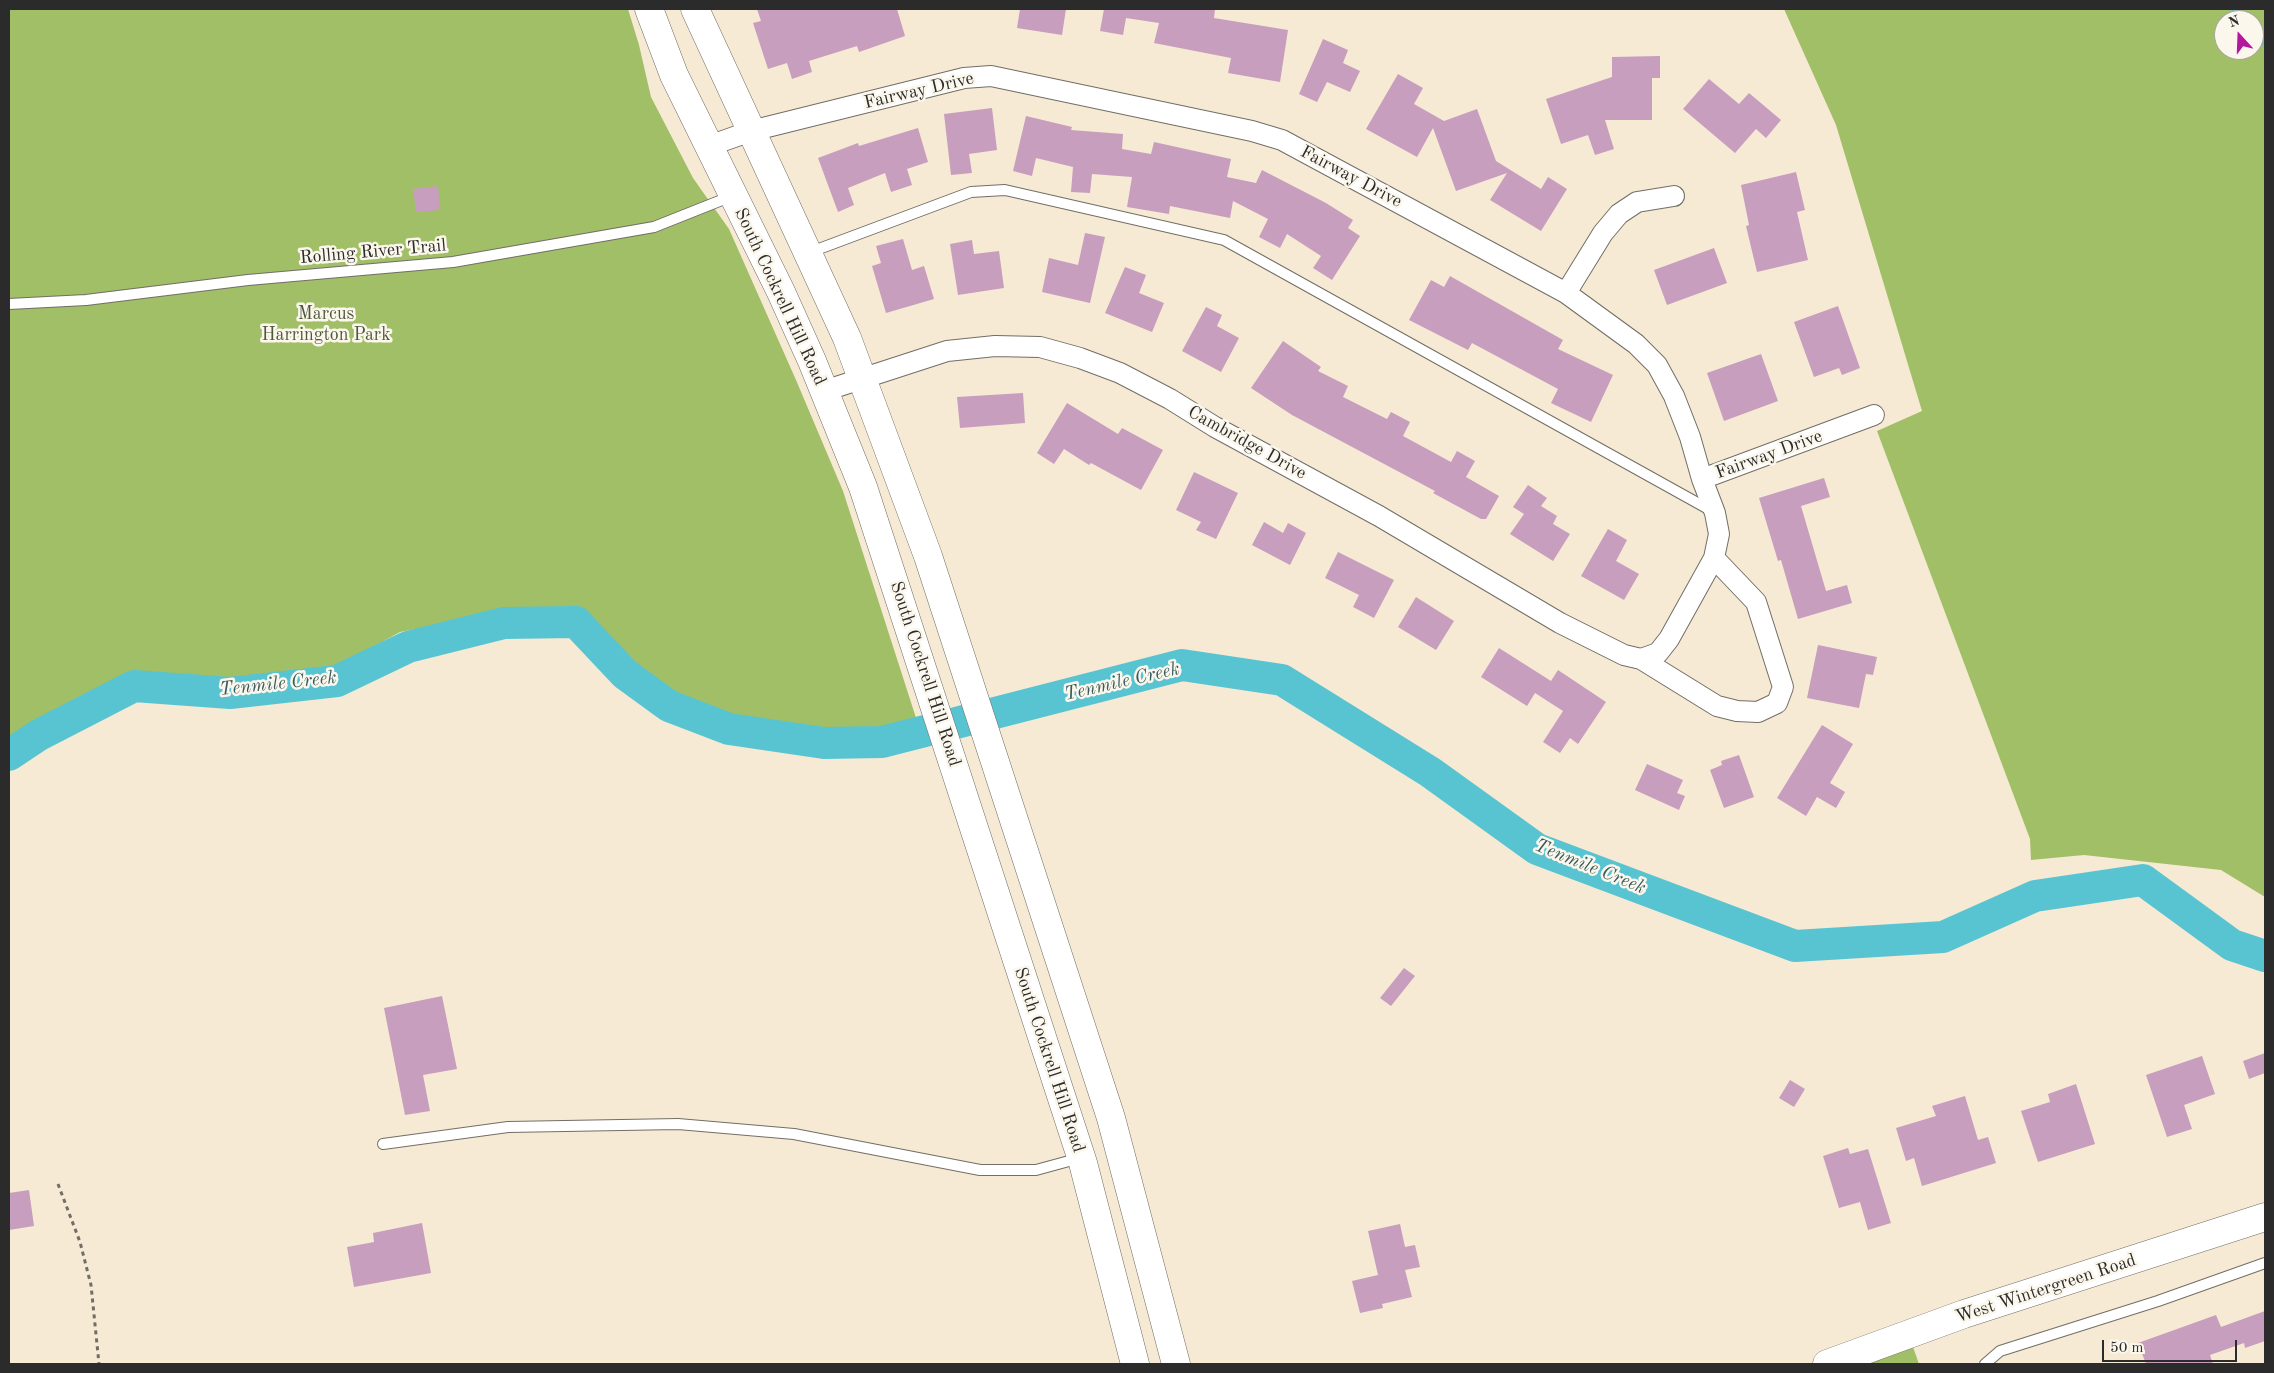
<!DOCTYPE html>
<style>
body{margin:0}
#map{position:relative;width:2274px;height:1373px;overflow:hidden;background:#f6ead4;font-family:"Old Standard TT",serif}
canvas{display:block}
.frame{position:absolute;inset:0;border:10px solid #2b2b2b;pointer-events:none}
.north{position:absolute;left:2214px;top:10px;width:50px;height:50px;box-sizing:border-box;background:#fbf7ec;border:1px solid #a8a59f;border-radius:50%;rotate:340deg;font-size:14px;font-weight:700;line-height:20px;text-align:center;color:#2b2b2b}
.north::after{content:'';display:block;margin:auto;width:18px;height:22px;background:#b5179e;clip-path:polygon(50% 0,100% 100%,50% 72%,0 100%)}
.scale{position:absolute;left:2102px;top:1340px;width:135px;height:22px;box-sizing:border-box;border:2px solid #2b2b2b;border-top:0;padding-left:6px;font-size:15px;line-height:18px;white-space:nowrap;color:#2b2b2b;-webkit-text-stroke:4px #fbf7ec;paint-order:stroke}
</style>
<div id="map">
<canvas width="2274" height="1373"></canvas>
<div class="frame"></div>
<div class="north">N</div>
<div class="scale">50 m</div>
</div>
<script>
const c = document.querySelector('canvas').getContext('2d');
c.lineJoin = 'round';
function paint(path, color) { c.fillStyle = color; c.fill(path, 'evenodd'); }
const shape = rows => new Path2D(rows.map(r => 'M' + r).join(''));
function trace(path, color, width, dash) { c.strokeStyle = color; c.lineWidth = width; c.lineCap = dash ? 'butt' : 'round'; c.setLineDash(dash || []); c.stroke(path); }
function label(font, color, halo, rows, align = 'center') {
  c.font = font + ' "Old Standard TT",serif'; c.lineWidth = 5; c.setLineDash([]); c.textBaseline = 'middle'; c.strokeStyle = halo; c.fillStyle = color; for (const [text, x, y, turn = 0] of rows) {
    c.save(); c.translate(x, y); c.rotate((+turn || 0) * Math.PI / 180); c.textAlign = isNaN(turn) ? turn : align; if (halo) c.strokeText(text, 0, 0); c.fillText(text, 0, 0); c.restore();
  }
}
paint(shape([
 [9,9,628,9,639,45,651,97,693,178,729,229,796,380,843,491,917,721,875,732,732,721,676,702,636,669,581,614,505,613,400,632,333,669,229,678,132,678,9,744],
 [1784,9,2265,9,2265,897,2221,870,2084,855,2031,860,2030,839,1877,431,1922,411,1836,125],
 [2224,20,2254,20,2254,50,2224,50],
 [1913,1347,1919,1364,1862,1364]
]), '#a1bf66');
trace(shape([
 [2234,9,2244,20],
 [2254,31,2265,44]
]), '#58c4d1', 5.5);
trace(shape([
 [9,755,39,735,134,686,230,693,337,681,408,647,504,623,576,622,625,674,669,706,729,729,824,743,882,742,1182,665,1282,680,1430,772,1537,849,1795,946,1943,937,2035,896,2143,880,2232,945,2265,956]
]), '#58c4d1', 32);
paint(shape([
 [757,9,897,9,905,36,859,52,857,46,809,61,812,72,792,79,787,63,768,69,753,23,761,21],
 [1020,9,1066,9,1062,35,1017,28],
 [1104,9,1215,9,1214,18,1288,30,1280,82,1228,73,1231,58,1154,43,1159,23,1126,18,1123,35,1100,31],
 [1323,39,1348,50,1343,63,1360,71,1350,92,1327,82,1317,102,1299,94],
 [1660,56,1660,78,1652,78,1652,120,1605,120,1614,149,1595,155,1588,135,1561,144,1546,99,1612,77,1612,57],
 [1398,74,1423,88,1414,104,1444,121,1477,109,1496,161,1541,189,1548,177,1567,189,1541,231,1490,200,1507,173,1456,191,1433,128,1417,157,1366,129],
 [1709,79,1739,104,1749,93,1781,120,1766,138,1756,129,1735,153,1683,109],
 [992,108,997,150,969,154,972,173,951,175,944,114],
 [1026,116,1072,127,1071,130,1123,134,1122,149,1151,154,1154,142,1231,159,1227,177,1256,183,1262,170,1326,203,1353,220,1348,228,1360,236,1332,280,1313,268,1321,256,1287,234,1280,248,1259,237,1268,219,1233,201,1230,218,1170,206,1169,214,1127,207,1132,177,1092,174,1090,193,1071,192,1073,167,1036,158,1032,176,1013,171],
 [918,128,928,162,907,169,912,185,891,192,885,173,848,188,854,205,838,212,818,158,858,143,859,146],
 [1796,172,1805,210,1797,212,1808,260,1757,272,1746,226,1749,225,1741,185],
 [438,186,440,210,416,212,413,189],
 [1085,233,1105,237,1090,303,1042,292,1049,258,1078,265],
 [903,239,912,270,924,266,934,299,886,313,872,266,881,263,876,246],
 [972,240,974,254,999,251,1004,288,958,295,950,244],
 [1714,248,1727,283,1667,305,1654,270],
 [1125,267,1146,275,1139,293,1164,303,1152,332,1105,313],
 [1450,276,1563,340,1558,349,1613,375,1591,422,1551,403,1558,389,1472,343,1468,350,1409,320,1431,280,1444,287],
 [1838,306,1860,368,1842,375,1839,368,1814,377,1794,322],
 [1206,307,1222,315,1217,326,1239,338,1221,372,1182,351],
 [1283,341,1321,367,1318,371,1348,386,1343,397,1387,419,1391,412,1410,422,1403,436,1451,462,1457,451,1475,461,1466,477,1499,496,1486,519,1481,519,1433,493,1435,491,1292,415,1251,388],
 [1761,354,1778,401,1724,421,1707,373],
 [1023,393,1025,423,960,428,957,397],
 [1067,403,1118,434,1122,428,1163,450,1141,490,1091,463,1089,465,1064,449,1054,464,1037,453],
 [1194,472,1238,493,1216,539,1196,530,1201,522,1176,510],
 [1824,478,1830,497,1801,506,1826,591,1847,585,1852,603,1798,619,1781,560,1778,561,1759,498],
 [1528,485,1547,498,1541,506,1557,516,1553,524,1570,534,1553,561,1510,534,1524,514,1513,507],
 [1264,522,1283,533,1288,523,1306,533,1290,565,1252,545],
 [1608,529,1627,540,1616,561,1639,574,1624,600,1581,576],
 [1338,552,1394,580,1374,618,1353,607,1359,595,1325,578],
 [1416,597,1454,621,1436,650,1398,627],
 [1818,645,1877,657,1873,675,1866,674,1859,708,1807,698],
 [1499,648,1551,681,1558,670,1606,702,1578,744,1570,738,1560,753,1543,742,1563,711,1535,693,1527,706,1481,677],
 [1822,725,1853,744,1830,783,1845,792,1836,808,1817,797,1806,816,1777,798],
 [1739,755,1754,797,1724,808,1710,770,1722,765,1721,761],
 [1647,764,1683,780,1677,793,1685,796,1679,810,1635,790],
 [1404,968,1415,976,1391,1006,1380,998],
 [442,996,457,1069,423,1075,430,1111,405,1115,384,1008],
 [2265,1053,2265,1073,2249,1079,2243,1061],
 [2202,1056,2215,1094,2184,1105,2192,1129,2167,1137,2146,1075],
 [1790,1080,1805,1089,1794,1107,1779,1098],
 [2076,1084,2095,1144,2038,1162,2021,1111,2050,1102,2048,1094],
 [1965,1096,1978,1140,1988,1137,1996,1163,1922,1186,1914,1158,1906,1161,1896,1128,1936,1116,1932,1106],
 [1848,1148,1850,1154,1868,1149,1891,1223,1868,1230,1860,1202,1839,1208,1823,1156],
 [29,1190,34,1226,9,1230,9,1193],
 [422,1223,431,1273,354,1287,347,1247,374,1242,373,1233],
 [1400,1224,1405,1247,1415,1245,1420,1267,1405,1270,1412,1297,1382,1304,1383,1308,1360,1313,1352,1281,1378,1275,1368,1231],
 [2265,1311,2265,1341,2245,1348,2244,1343,2210,1355,2213,1364,2146,1364,2138,1343,2216,1315,2221,1327]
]), '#c79ebe');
const service = shape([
 [808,253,971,192,1005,190,1224,240,1712,511],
 [9,304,86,300,248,280,453,262,654,227,732,196],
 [383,1144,508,1127,678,1124,794,1134,980,1170,1036,1170,1080,1158],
 [1985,1364,2000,1351,2158,1301,2265,1263]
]);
const minor = shape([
 [709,146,751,131,936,85,964,78,991,76,1252,131,1282,140,1566,293,1636,344,1657,365,1674,396,1690,437,1702,479,1715,513,1719,534,1714,558,1669,639,1658,653,1641,659,1624,655,1560,623,1379,516,1215,427,1170,399,1120,373,1080,358,1040,347,995,346,947,351,824,391],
 [1566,293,1603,233,1619,214,1637,202,1674,196],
 [1702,479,1874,415],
 [1641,659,1717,706,1737,711,1758,712,1777,703,1783,687,1756,602,1714,558]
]);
const secondary = shape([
 [649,9,674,75,781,292,812,361,863,487,1083,1163,1135,1364],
 [695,9,847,338,928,556,1111,1118,1176,1364],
 [1827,1364,1964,1314,2265,1217]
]);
trace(service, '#726e66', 12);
trace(minor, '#726e66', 22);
trace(secondary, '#726e66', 29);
trace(shape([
 [58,1184,80,1242,91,1285,99,1364]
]), '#726e66', 3, [4, 4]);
trace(service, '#fff', 10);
trace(minor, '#fff', 20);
trace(secondary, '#fff', 28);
label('18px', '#2b2b2b', '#fbf7ec', [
 ["Fairway Drive",919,91,-13],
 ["Fairway Drive",1351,177,28],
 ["Rolling River Trail",373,252,-5],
 ["South Cockrell Hill Road",780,297,65],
 ["Cambridge Drive",1247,443,29],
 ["Fairway Drive",1769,455,-20],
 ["South Cockrell Hill Road",925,674,72],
 ["South Cockrell Hill Road",1049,1060,72],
 ["West Wintergreen Road",2046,1289,-18]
]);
label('18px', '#4e573d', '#fbf7ec', [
 ["Marcus",326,314],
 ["Harrington Park",326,335]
]);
label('italic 19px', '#38595d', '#fbf7ec', [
 ["Tenmile Creek",1122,682,-13],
 ["Tenmile Creek",278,684,-6],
 ["Tenmile Creek",1590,867,22]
]);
</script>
